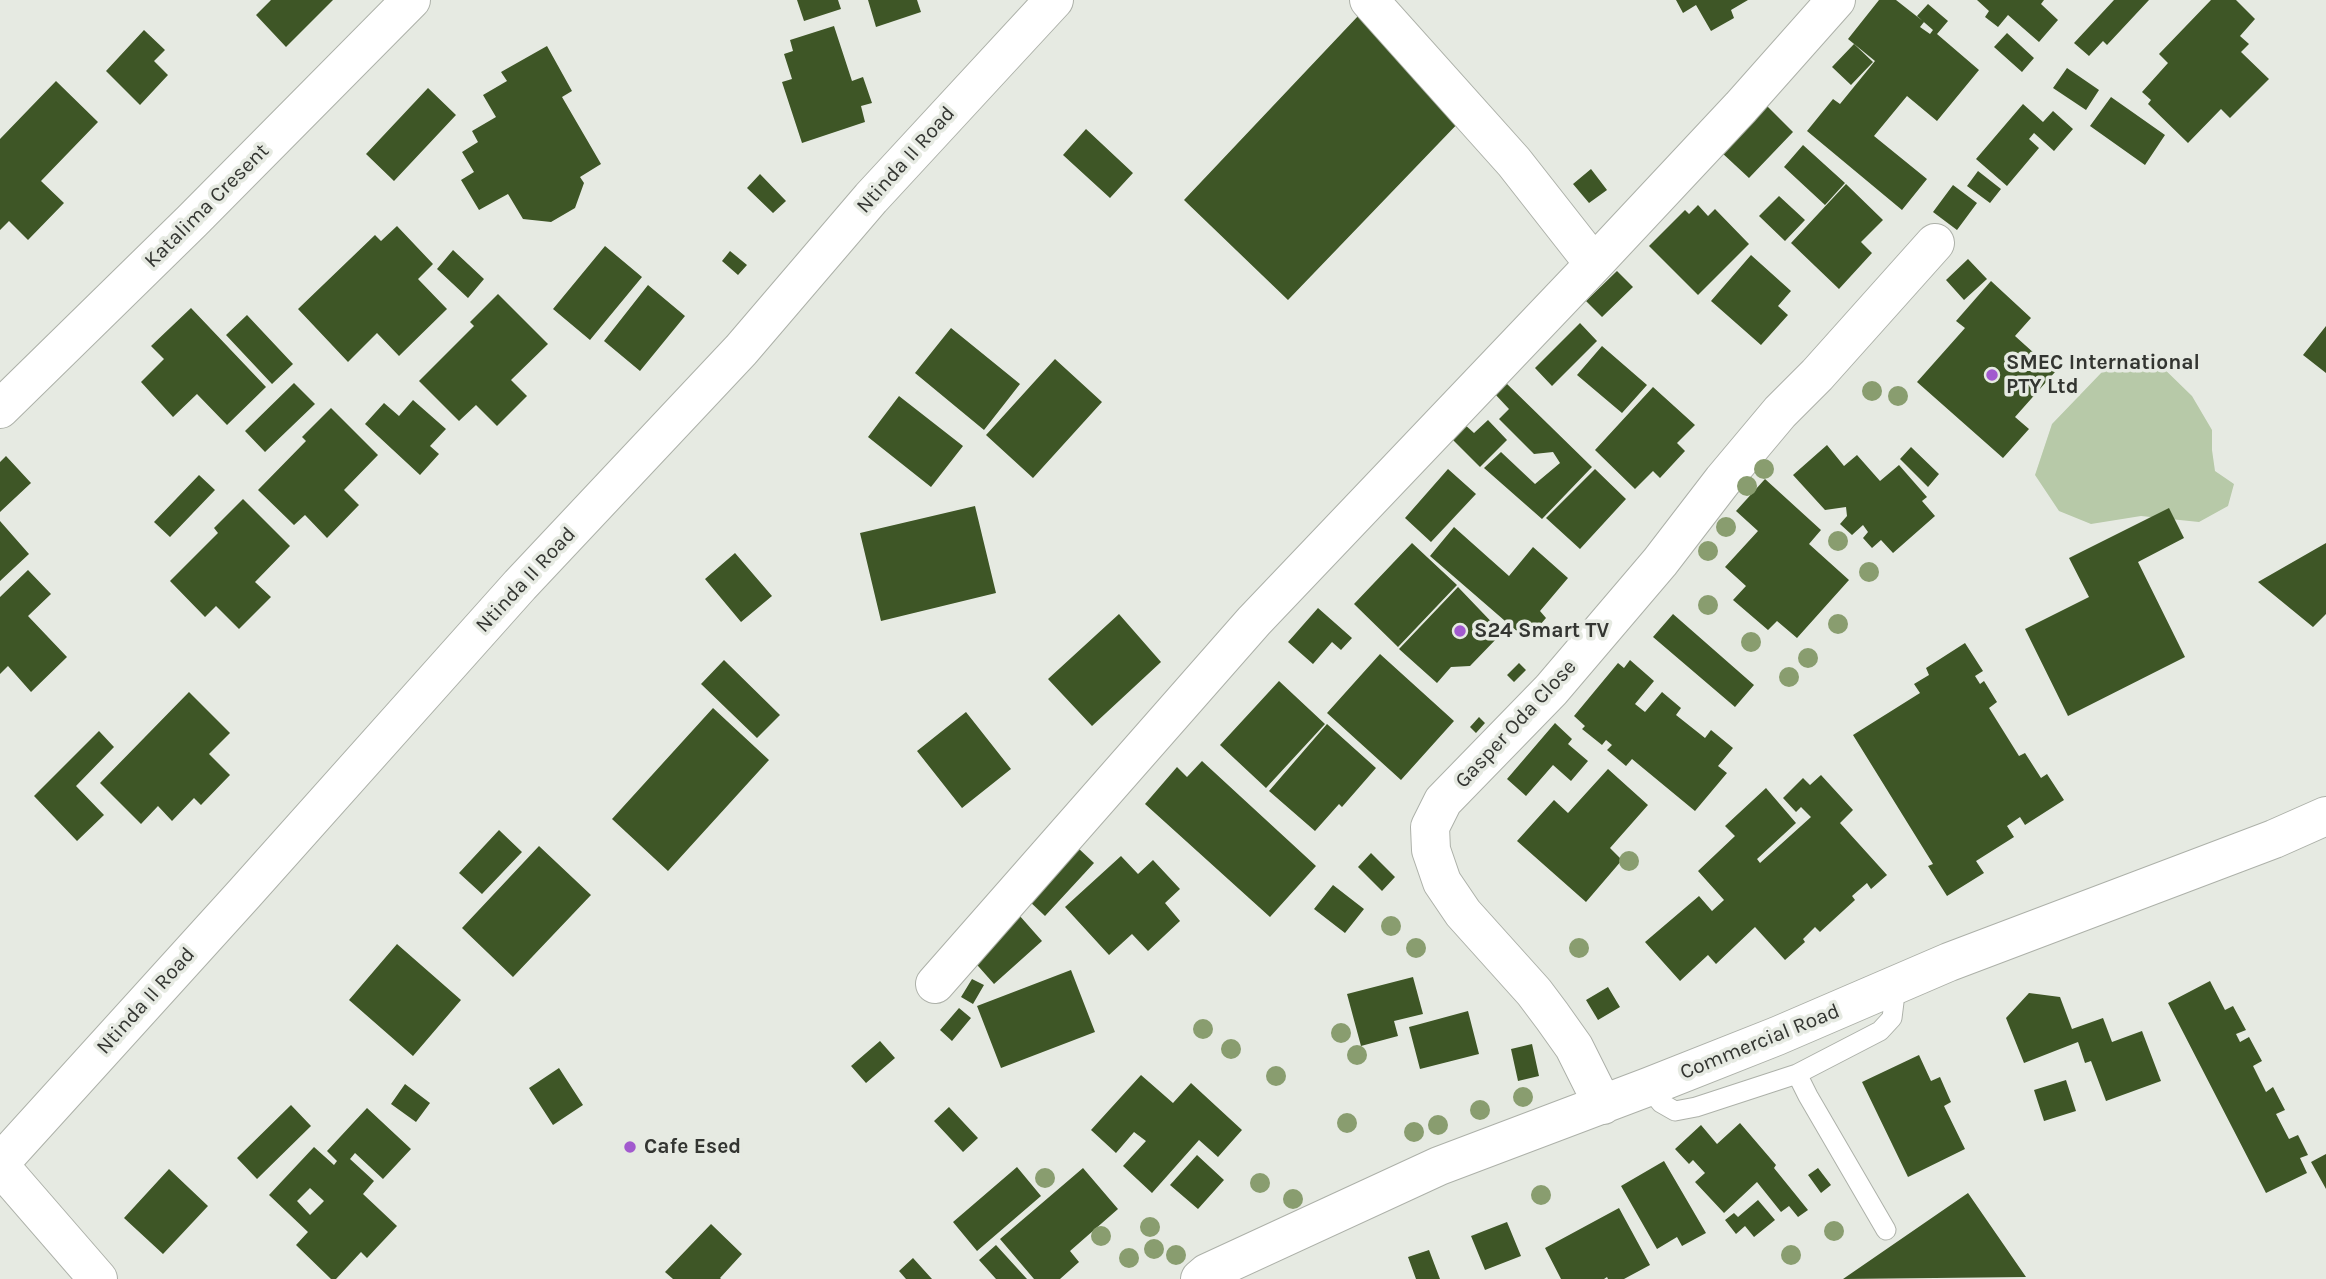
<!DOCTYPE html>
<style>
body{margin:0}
canvas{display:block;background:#e6eae2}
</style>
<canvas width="2326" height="1279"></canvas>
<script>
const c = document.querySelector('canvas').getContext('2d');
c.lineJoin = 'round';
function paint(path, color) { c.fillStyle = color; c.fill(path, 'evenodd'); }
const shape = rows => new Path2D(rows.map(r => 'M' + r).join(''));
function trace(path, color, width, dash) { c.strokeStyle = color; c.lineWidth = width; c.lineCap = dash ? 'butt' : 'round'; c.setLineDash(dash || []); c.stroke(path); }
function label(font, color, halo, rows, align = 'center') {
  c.font = font + ' Karla,sans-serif'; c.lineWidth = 7; c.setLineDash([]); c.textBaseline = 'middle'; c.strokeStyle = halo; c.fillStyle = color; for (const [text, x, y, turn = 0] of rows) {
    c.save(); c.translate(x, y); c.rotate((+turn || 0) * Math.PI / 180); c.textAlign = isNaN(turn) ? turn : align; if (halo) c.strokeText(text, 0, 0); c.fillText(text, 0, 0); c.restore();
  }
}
paint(shape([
 [2153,358,2192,396,2212,430,2212,450,2215,471,2234,484,2228,506,2199,522,2141,516,2091,524,2059,511,2035,475,2052,424,2102,372]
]), '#b7c9a8');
paint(shape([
 [271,0,333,0,286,47,256,15],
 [797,0,838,0,841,9,804,21],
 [868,0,917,0,921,12,876,27],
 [1676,0,1748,0,1731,10,1734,18,1711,31,1696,5,1683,13],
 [1879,0,1896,0,1924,22,1920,27,1930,34,1933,30,1917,16,1928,4,1948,21,1937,34,1979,70,1937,121,1907,96,1874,136,1927,179,1902,210,1807,131,1833,99,1840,104,1875,61,1848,39],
 [1977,0,2044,0,2041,4,2058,20,2039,42,2008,15,1998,27,1985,17,1989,11],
 [2114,0,2149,0,2107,45,2103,41,2089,56,2074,43],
 [2211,0,2236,0,2255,19,2240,36,2249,44,2241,52,2269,79,2230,118,2221,109,2188,143,2148,104,2151,100,2142,92,2168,63,2159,54],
 [1359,15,1464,117,1288,300,1184,200],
 [834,26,852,81,863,77,872,103,861,106,865,122,802,143,782,82,792,79,784,54,793,51,790,40],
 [144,30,165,50,154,61,168,75,140,105,106,71],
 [2007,33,2034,58,2022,72,1994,47],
 [1854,44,1873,62,1851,85,1832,67],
 [547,46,572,91,562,97,601,164,580,177,584,183,575,208,551,222,523,219,508,194,479,210,461,180,474,172,462,152,478,142,472,131,496,117,483,95,507,81,501,72],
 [2067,68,2099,90,2086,110,2053,88],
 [56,81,98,122,41,181,64,203,28,240,9,221,0,230,0,139],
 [428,88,456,115,394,181,366,154],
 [2111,97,2165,135,2145,165,2090,126],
 [2023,104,2043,122,2053,111,2073,129,2054,151,2034,133,2029,139,2039,148,2007,186,1976,159],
 [1766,105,1793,132,1749,178,1721,152],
 [1086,129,1133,173,1110,198,1063,155],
 [1803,145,1845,183,1825,205,1784,167],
 [1591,169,1607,190,1589,203,1573,184],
 [1978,171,2001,189,1990,203,1967,186],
 [760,174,786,201,773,213,747,188],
 [1846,184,1883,220,1861,242,1872,253,1839,289,1791,243],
 [1953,185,1977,203,1957,230,1933,212],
 [1779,196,1805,220,1785,241,1759,216],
 [1698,205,1708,216,1715,209,1749,244,1698,295,1649,246,1685,210,1689,214],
 [397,226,433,264,418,279,447,309,399,356,377,333,348,362,298,309,375,235,381,241],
 [605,246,642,277,590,340,553,309],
 [453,250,484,279,468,298,437,269],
 [730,251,747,265,738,275,722,261],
 [1751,255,1791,291,1778,306,1788,315,1761,345,1711,301],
 [1968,259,1987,279,1964,300,1946,280],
 [1617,271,1633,287,1602,317,1586,301],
 [1991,281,2031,318,2015,336,2055,372,2015,417,2029,429,2003,458,1917,382,1965,328,1956,321],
 [648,285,685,316,640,371,604,341],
 [498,294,548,344,511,380,527,396,497,426,476,405,459,421,419,381,474,326,470,322],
 [191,308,266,387,227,425,197,394,173,417,141,382,164,359,151,346],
 [247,315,293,364,272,384,226,335],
 [1580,323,1597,341,1552,386,1535,368],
 [2326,326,2326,373,2303,355],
 [951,328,1020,384,984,430,915,373],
 [1602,346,1647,385,1622,413,1577,375],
 [1055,359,1102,402,1033,478,986,435],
 [1505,382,1592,467,1542,519,1484,468,1501,452,1535,484,1560,463,1553,452,1534,454,1499,419,1509,409,1494,393],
 [294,383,315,404,265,452,245,431],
 [1653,387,1695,425,1677,443,1685,451,1660,478,1653,471,1635,489,1595,450],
 [899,396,963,446,931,487,868,437],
 [413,400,446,429,430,446,439,454,420,475,365,424,384,403,399,416],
 [331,408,378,455,344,490,359,505,327,538,305,515,294,525,258,490,306,441,302,437],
 [1488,420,1507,440,1480,467,1449,436,1463,423,1474,433],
 [1827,445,1844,466,1857,455,1880,481,1899,465,1927,497,1922,501,1935,516,1893,553,1881,540,1872,548,1863,538,1868,532,1863,525,1852,535,1840,524,1847,516,1846,507,1825,510,1793,475],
 [1911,447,1939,474,1928,487,1900,459],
 [6,456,31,483,0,512,0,462],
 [1448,469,1476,494,1431,542,1405,518],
 [1595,469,1626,499,1580,549,1546,518],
 [199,475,215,490,170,537,154,522],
 [1765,479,1821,530,1809,544,1849,580,1797,638,1777,621,1768,630,1733,600,1746,586,1725,567,1758,531,1736,511],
 [243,499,290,546,255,582,271,597,239,629,216,606,205,617,170,581,218,533,214,528],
 [975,506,996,593,881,621,860,533],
 [2169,508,2184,538,2138,562,2185,657,2068,716,2025,629,2089,597,2069,558],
 [0,521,29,554,0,581],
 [1454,527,1509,576,1533,547,1568,578,1540,611,1546,618,1527,640,1430,556],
 [1412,543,1457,585,1398,647,1354,604],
 [2326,543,2326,614,2313,627,2258,582],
 [735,553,772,596,741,622,705,579],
 [28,570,51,594,28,616,67,657,31,692,8,666,0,674,0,597],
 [1458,587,1502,633,1470,666,1451,667,1437,683,1399,649],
 [1318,608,1352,638,1341,650,1332,642,1313,664,1288,642],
 [1119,614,1161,662,1092,726,1048,679],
 [1673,614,1754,685,1735,707,1653,637],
 [1965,643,1983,671,1975,676,1980,684,1984,681,1997,702,1989,708,2019,756,2025,753,2041,778,2047,774,2064,800,2025,825,2020,817,2007,826,2014,837,1976,861,1984,873,1947,896,1928,866,1933,864,1853,735,1920,693,1914,684,1929,675,1926,668],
 [1380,654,1454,721,1401,780,1327,713],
 [724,660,780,715,757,738,701,684],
 [1630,660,1654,681,1635,704,1645,712,1662,692,1681,708,1676,715,1705,738,1711,730,1733,748,1718,766,1727,773,1695,811,1632,759,1626,766,1607,750,1612,745,1606,740,1602,745,1582,729,1585,726,1574,716,1618,663,1624,668],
 [1519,663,1526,670,1514,682,1507,675],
 [1279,681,1325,724,1266,788,1220,745],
 [189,692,230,733,209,754,230,775,201,805,194,798,172,821,158,806,141,824,100,783],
 [713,708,769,760,668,871,612,819],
 [966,712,1011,769,962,808,917,751],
 [1479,717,1485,723,1476,733,1470,727],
 [1555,723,1572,739,1568,744,1588,761,1571,781,1553,765,1526,796,1507,779],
 [1327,724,1376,768,1342,807,1339,804,1315,831,1269,791],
 [99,731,114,747,76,786,104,815,77,841,34,796],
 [1202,761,1316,866,1270,917,1145,804,1177,767,1187,777],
 [1608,769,1648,805,1610,848,1622,860,1586,902,1517,841,1554,800,1568,813],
 [1821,775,1853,810,1840,823,1887,875,1871,889,1867,883,1852,896,1855,900,1820,932,1815,927,1803,939,1805,942,1785,960,1755,927,1716,964,1708,955,1680,981,1645,942,1699,896,1712,911,1724,900,1698,871,1735,836,1725,826,1766,788,1796,823,1757,859,1760,863,1811,817,1801,807,1796,812,1783,798,1803,778,1810,785],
 [499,830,522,852,482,894,459,873],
 [539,846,591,895,513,977,462,928],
 [1077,847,1094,863,1045,916,1028,900],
 [1371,853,1395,877,1382,891,1358,867],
 [1121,856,1138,874,1153,860,1180,889,1165,903,1180,921,1148,951,1132,934,1109,955,1065,907],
 [1333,885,1364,909,1345,933,1314,909],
 [1019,915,1042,941,994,984,971,958],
 [397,944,461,1000,413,1056,349,1000],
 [1071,970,1095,1032,1001,1068,977,1006],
 [1413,977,1423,1014,1394,1021,1398,1036,1361,1046,1347,994],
 [972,979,984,985,973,1004,961,997],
 [2210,981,2225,1010,2233,1006,2246,1030,2236,1034,2240,1042,2249,1037,2262,1061,2253,1066,2266,1092,2273,1087,2285,1110,2276,1114,2289,1139,2298,1135,2308,1155,2300,1158,2307,1173,2266,1193,2168,1003],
 [1608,987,1620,1007,1598,1020,1586,1000],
 [2029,993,2060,997,2072,1029,2103,1018,2112,1042,2142,1031,2161,1081,2106,1101,2091,1061,2085,1063,2078,1042,2024,1063,2006,1018],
 [959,1008,971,1018,952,1041,940,1030],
 [1468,1011,1479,1054,1420,1069,1409,1027],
 [880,1041,895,1058,866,1083,851,1066],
 [1532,1044,1539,1076,1518,1081,1511,1049],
 [1919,1055,1931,1081,1940,1077,1951,1102,1944,1106,1965,1149,1908,1177,1862,1082],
 [559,1068,583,1105,553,1125,529,1088],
 [1141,1075,1173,1103,1191,1083,1242,1130,1218,1157,1199,1140,1152,1193,1123,1166,1146,1141,1134,1132,1116,1153,1091,1130],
 [2066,1080,2076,1111,2044,1121,2034,1090],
 [405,1084,430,1103,416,1122,391,1104],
 [291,1105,311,1126,257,1179,237,1158],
 [949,1107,978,1138,963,1152,934,1121],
 [367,1108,411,1149,383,1179,355,1153,350,1159,374,1181,363,1194,397,1226,367,1258,361,1252,336,1279,331,1279,296,1245,308,1232,269,1195,314,1147,334,1165,337,1161,327,1151],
 [310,1188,324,1201,310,1215,297,1201],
 [1740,1123,1776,1165,1774,1168,1808,1210,1798,1217,1789,1206,1781,1212,1757,1182,1724,1213,1695,1182,1705,1173,1693,1160,1689,1164,1675,1149,1701,1125,1717,1144],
 [2326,1154,2326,1189,2311,1162],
 [1197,1155,1224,1180,1198,1209,1170,1185],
 [1664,1161,1706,1233,1682,1246,1677,1237,1657,1249,1621,1186],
 [1017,1167,1041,1196,977,1251,953,1222],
 [1083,1168,1118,1209,1070,1251,1079,1262,1060,1279,1034,1279,1000,1239],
 [1818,1168,1831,1185,1821,1193,1808,1175],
 [169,1169,208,1206,163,1254,124,1218],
 [1968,1193,2026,1277,1843,1279],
 [1758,1200,1775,1220,1754,1237,1745,1226,1736,1234,1725,1220,1734,1213,1738,1217],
 [1619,1208,1650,1265,1624,1279,1608,1279,1607,1277,1604,1279,1561,1279,1545,1248],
 [1507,1222,1521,1256,1485,1270,1471,1236],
 [711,1224,742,1254,720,1278,721,1279,673,1279,665,1272],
 [996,1245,1027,1279,996,1279,979,1260],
 [1429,1250,1440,1279,1416,1279,1408,1257],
 [913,1258,932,1279,906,1279,899,1271]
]), '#3e5626');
const lane = shape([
 [1797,1074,1808,1096,1886,1230],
 [1648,1087,1661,1103,1675,1111,1696,1107,1797,1074,1880,1031,1892,1018,1894,1002,1887,989]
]);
const street = shape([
 [1369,0,1514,162,1594,264],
 [0,409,192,221,411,0],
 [935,984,1254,621,1594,264,1741,107,1836,0],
 [1603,1105,1574,1047,1552,1016,1534,992,1463,913,1442,882,1431,850,1430,827,1443,801,1551,690,1660,562,1723,480,1780,412,1817,375,1935,243],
 [0,1166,98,1279],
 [1200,1279,1207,1273,1439,1166,1648,1087,1777,1036,1949,962,2274,839,2326,816]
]);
const secondary = shape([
 [0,1163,244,894,520,585,741,350,871,198,1054,0]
]);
trace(lane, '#adb1a9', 21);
trace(street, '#adb1a9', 40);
trace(secondary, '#adb1a9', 40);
trace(lane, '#fff', 19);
trace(street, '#fff', 38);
trace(secondary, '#fff', 38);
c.fillStyle = '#899d6f';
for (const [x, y] of [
 [1872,391],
 [1898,396],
 [1764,469],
 [1747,486],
 [1726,527],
 [1838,541],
 [1708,551],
 [1869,572],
 [1708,605],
 [1838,624],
 [1751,642],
 [1808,658],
 [1789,677],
 [1629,861],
 [1391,926],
 [1416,948],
 [1579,948],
 [1203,1029],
 [1341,1033],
 [1231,1049],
 [1357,1055],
 [1276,1076],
 [1523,1097],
 [1480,1110],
 [1347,1123],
 [1438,1125],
 [1414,1132],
 [1045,1178],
 [1260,1183],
 [1541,1195],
 [1293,1199],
 [1150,1227],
 [1834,1231],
 [1101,1236],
 [1154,1249],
 [1176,1255],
 [1791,1255],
 [1129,1258]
]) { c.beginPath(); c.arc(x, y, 10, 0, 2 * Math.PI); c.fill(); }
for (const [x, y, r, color] of [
 [1992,375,7,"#a25ace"],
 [1460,631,7,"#a25ace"],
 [630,1147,7,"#a25ace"]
]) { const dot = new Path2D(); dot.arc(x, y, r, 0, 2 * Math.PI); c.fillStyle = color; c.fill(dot); trace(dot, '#e6eae2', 2.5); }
label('21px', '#333531', '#e6eae2', [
 ["Ntinda II Road",906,160,-48],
 ["Katalima Cresent",207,206,-45],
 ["Ntinda II Road",526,580,-47],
 ["Gasper Oda Close",1516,724,-47],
 ["Ntinda II Road",146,1001,-48],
 ["Commercial Road",1760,1042,-22]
]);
label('bold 21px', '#333531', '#e6eae2', [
 ["SMEC International",2006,363],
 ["PTY Ltd",2006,387],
 ["S24 Smart TV",1474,631],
 ["Cafe Esed",644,1147]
], 'left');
</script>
